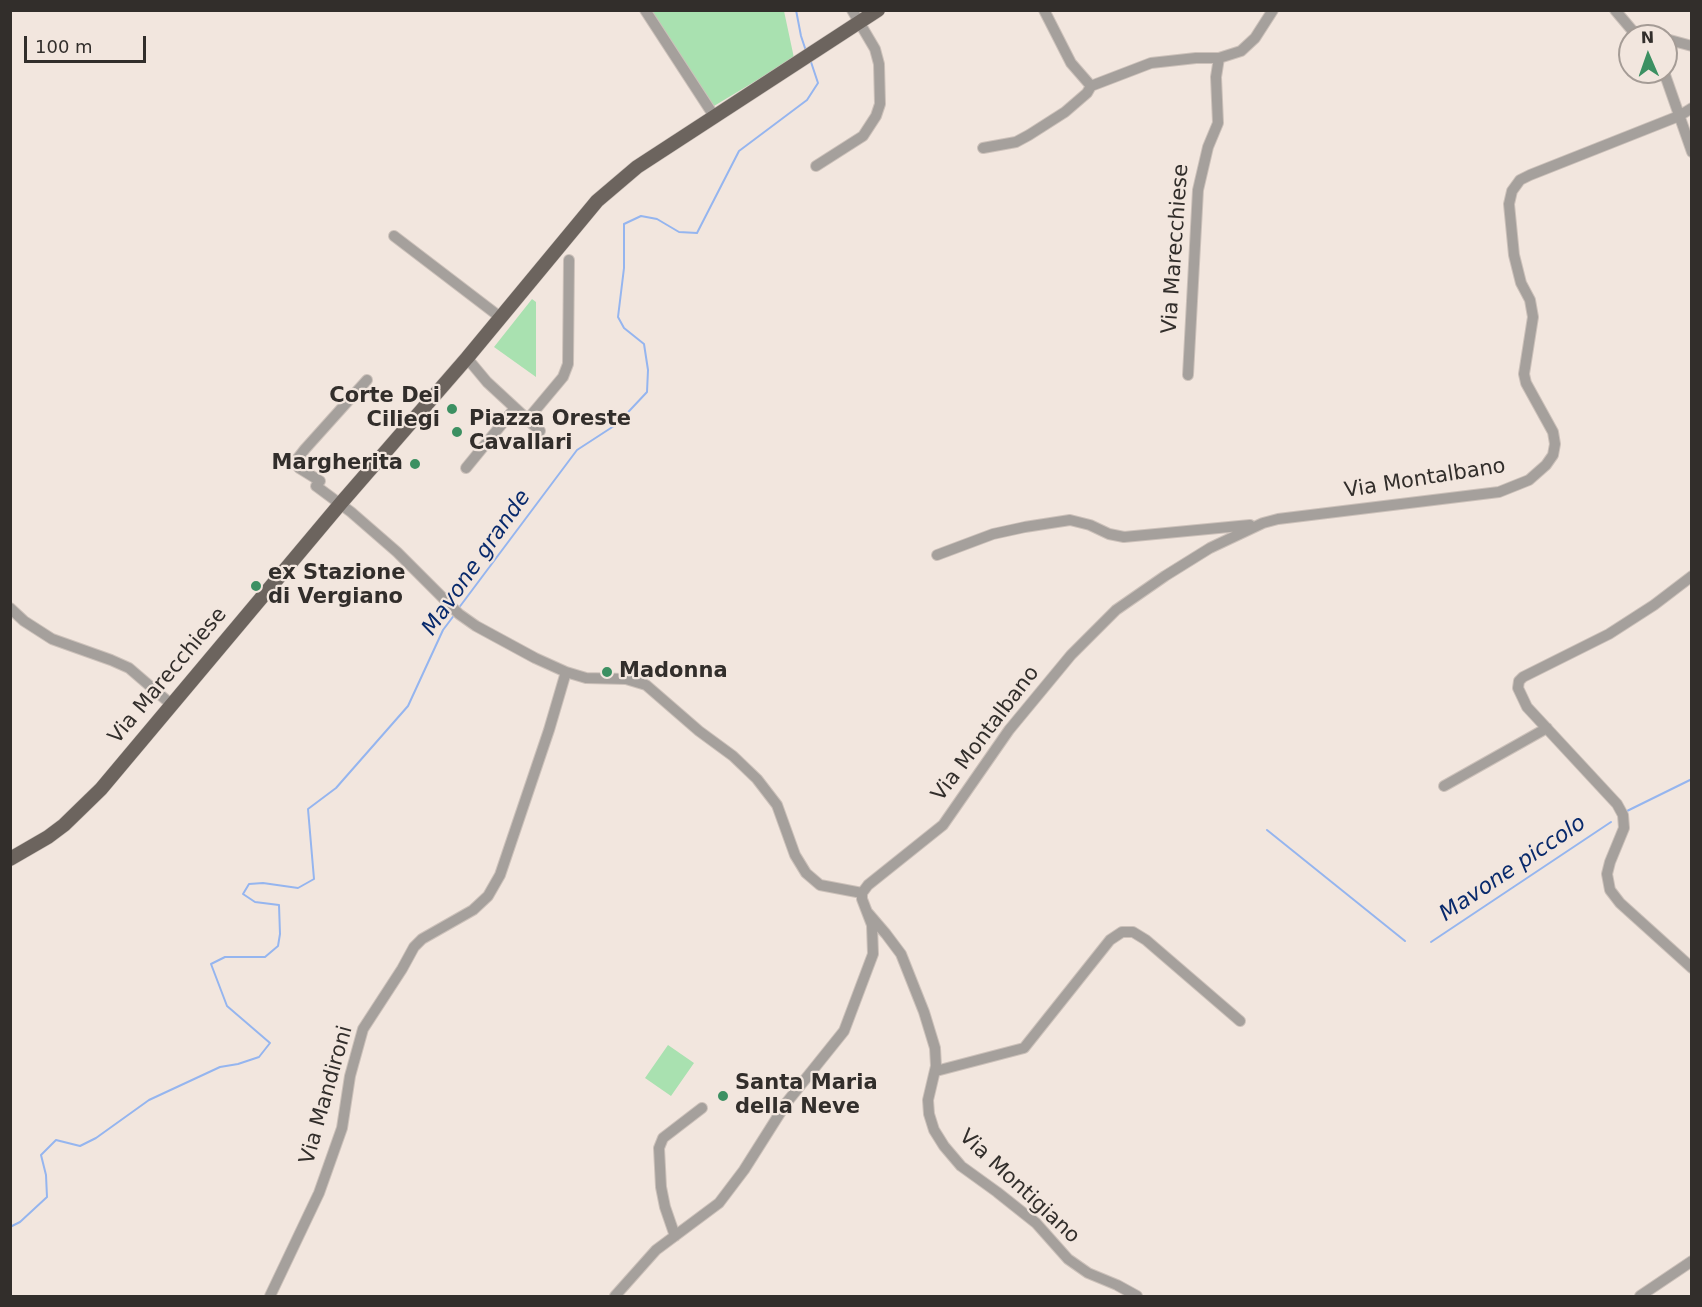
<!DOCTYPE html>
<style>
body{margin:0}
#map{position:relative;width:1702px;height:1307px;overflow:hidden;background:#f2e6de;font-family:"DejaVu Sans",sans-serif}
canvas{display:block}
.frame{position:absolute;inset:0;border:12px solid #322e2b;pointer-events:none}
.north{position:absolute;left:1618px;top:24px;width:60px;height:60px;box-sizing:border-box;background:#f2e6de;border:2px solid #a59c96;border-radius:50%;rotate:358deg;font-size:16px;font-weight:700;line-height:24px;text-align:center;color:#322e2b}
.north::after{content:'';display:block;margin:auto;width:21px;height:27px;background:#3c9062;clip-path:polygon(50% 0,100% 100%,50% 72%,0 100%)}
.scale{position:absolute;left:24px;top:36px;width:122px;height:27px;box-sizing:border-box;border:3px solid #322e2b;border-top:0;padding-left:8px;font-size:18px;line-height:21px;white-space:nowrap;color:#322e2b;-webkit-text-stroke:4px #f2e6de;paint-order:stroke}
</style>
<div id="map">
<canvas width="1702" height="1307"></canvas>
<div class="frame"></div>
<div class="north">N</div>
<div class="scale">100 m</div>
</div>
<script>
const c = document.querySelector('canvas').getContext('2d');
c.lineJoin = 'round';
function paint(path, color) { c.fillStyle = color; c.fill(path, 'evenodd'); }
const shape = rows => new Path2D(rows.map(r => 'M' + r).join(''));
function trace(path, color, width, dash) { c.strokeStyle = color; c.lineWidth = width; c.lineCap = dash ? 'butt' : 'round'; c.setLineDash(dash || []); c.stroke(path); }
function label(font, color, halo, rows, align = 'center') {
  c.font = font + ' "DejaVu Sans",sans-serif'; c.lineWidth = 4.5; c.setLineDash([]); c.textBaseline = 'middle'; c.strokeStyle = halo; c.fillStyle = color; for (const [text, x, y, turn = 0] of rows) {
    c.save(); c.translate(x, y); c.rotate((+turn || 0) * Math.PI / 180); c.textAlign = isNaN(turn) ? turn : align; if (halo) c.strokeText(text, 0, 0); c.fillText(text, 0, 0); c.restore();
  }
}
paint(shape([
 [651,11,784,11,794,58,714,106],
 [532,299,536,302,536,377,494,347],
 [668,1045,694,1063,671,1096,645,1078]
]), '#a9e1b0');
trace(shape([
 [796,10,801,36,806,51],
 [458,609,577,450,617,424,647,392,648,370,644,344,624,328,618,317,624,268,624,224,641,216,657,219,679,232,697,233,739,151,807,100,818,83,811,62],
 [1627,811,1692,779],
 [1267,830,1405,941],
 [1431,942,1611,822],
 [10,1227,20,1222,47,1197,46,1175,41,1155,56,1140,80,1146,96,1138,149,1100,220,1067,238,1064,259,1057,270,1043,227,1006,211,964,225,957,265,957,278,946,280,934,279,905,255,902,243,894,249,884,263,883,298,888,314,879,308,809,336,788,408,706,443,630,455,614]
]), '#95b5ef', 2);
const minor = shape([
 [645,10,714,116],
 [1044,10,1071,63,1091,86,1151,63,1196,58,1219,58,1241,51,1255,38,1273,10],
 [1615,10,1637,36],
 [1632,31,1654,36],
 [1666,39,1692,46],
 [1664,72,1692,152],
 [983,148,1016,142,1029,135,1065,112,1087,93,1091,86],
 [816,166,863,136,876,116,880,104,879,64,875,49,852,10],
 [394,236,500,317],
 [467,358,487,382,540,431],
 [1188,375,1198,190,1208,147,1218,123,1216,77,1219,58],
 [367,380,305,449,298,458,299,468,320,481,316,486,351,512,397,552,459,614,476,626,535,658,566,672,586,678,626,679,646,685,699,731,733,756,757,779,777,805,795,855,806,873,820,885,862,893],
 [527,420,563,377,568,364,569,260],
 [466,468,515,408],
 [937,555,993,534,1025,527,1070,520,1090,525,1109,534,1124,537,1250,525],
 [1692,576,1654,605,1609,634,1523,677,1519,681,1518,688,1527,707,1617,804,1623,815,1624,828,1610,862,1607,874,1610,890,1620,903,1692,968],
 [10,608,24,621,52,639,111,660,129,668,172,705],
 [1444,786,1547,728],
 [862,893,868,885,943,825,1009,730,1071,655,1116,610,1165,576,1210,548,1263,523,1278,519,1499,492,1529,480,1546,465,1553,455,1555,444,1553,432,1526,383,1524,374,1533,317,1530,300,1521,283,1514,255,1509,204,1512,191,1520,180,1530,175,1679,116,1692,108],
 [868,913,886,934,901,954,924,1012,935,1048,936,1066,928,1100,929,1114,934,1130,944,1146,961,1166,997,1192,1036,1223,1068,1259,1088,1273,1117,1285,1137,1296],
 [936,1071,1024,1048,1110,940,1122,932,1133,932,1146,940,1240,1021],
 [675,1236,665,1207,661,1187,659,1148,663,1138,702,1108],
 [270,1296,319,1193,342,1128,350,1076,363,1029,402,969,414,947,422,939,473,910,488,896,500,875,549,730,566,672],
 [615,1296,656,1250,719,1203,744,1170,787,1102,844,1031,873,954,872,925,862,899,862,893],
 [1640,1296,1692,1261]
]);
const major = shape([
 [10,859,48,837,64,825,101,789,341,503,467,358,597,201,637,167,878,10]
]);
trace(minor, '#ccc1ba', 12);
trace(major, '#ccc1ba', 15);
trace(minor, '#a5a09c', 10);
trace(major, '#6c645e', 14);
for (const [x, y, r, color] of [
 [452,409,6,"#3c9062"],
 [457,432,6,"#3c9062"],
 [415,464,6,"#3c9062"],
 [256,586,6,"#3c9062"],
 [607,672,6,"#3c9062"],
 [723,1096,6,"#3c9062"]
]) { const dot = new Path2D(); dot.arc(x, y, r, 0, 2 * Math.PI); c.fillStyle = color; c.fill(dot); trace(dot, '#f2e6de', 2); }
label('21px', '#322e2b', '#f2e6de', [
 ["Via Marecchiese",1176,249,-86],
 ["Via Montalbano",1425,479,-9],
 ["Via Marecchiese",168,676,-50],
 ["Via Montalbano",986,734,-53],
 ["Via Mandironi",327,1095,-74],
 ["Via Montigiano",1019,1187,43]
]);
label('bold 21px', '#322e2b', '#f2e6de', [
 ["Corte Dei",440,397,"right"],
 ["Ciliegi",440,421,"right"],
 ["Piazza Oreste",469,420],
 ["Cavallari",469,444],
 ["Margherita",403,464,"right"],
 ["ex Stazione",268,574],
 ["di Vergiano",268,598],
 ["Madonna",619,672],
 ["Santa Maria",735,1084],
 ["della Neve",735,1108]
], 'left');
label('italic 22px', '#092a6c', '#f2e6de', [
 ["Mavone grande",477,563,-55],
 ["Mavone piccolo",1513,869,-34]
]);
</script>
